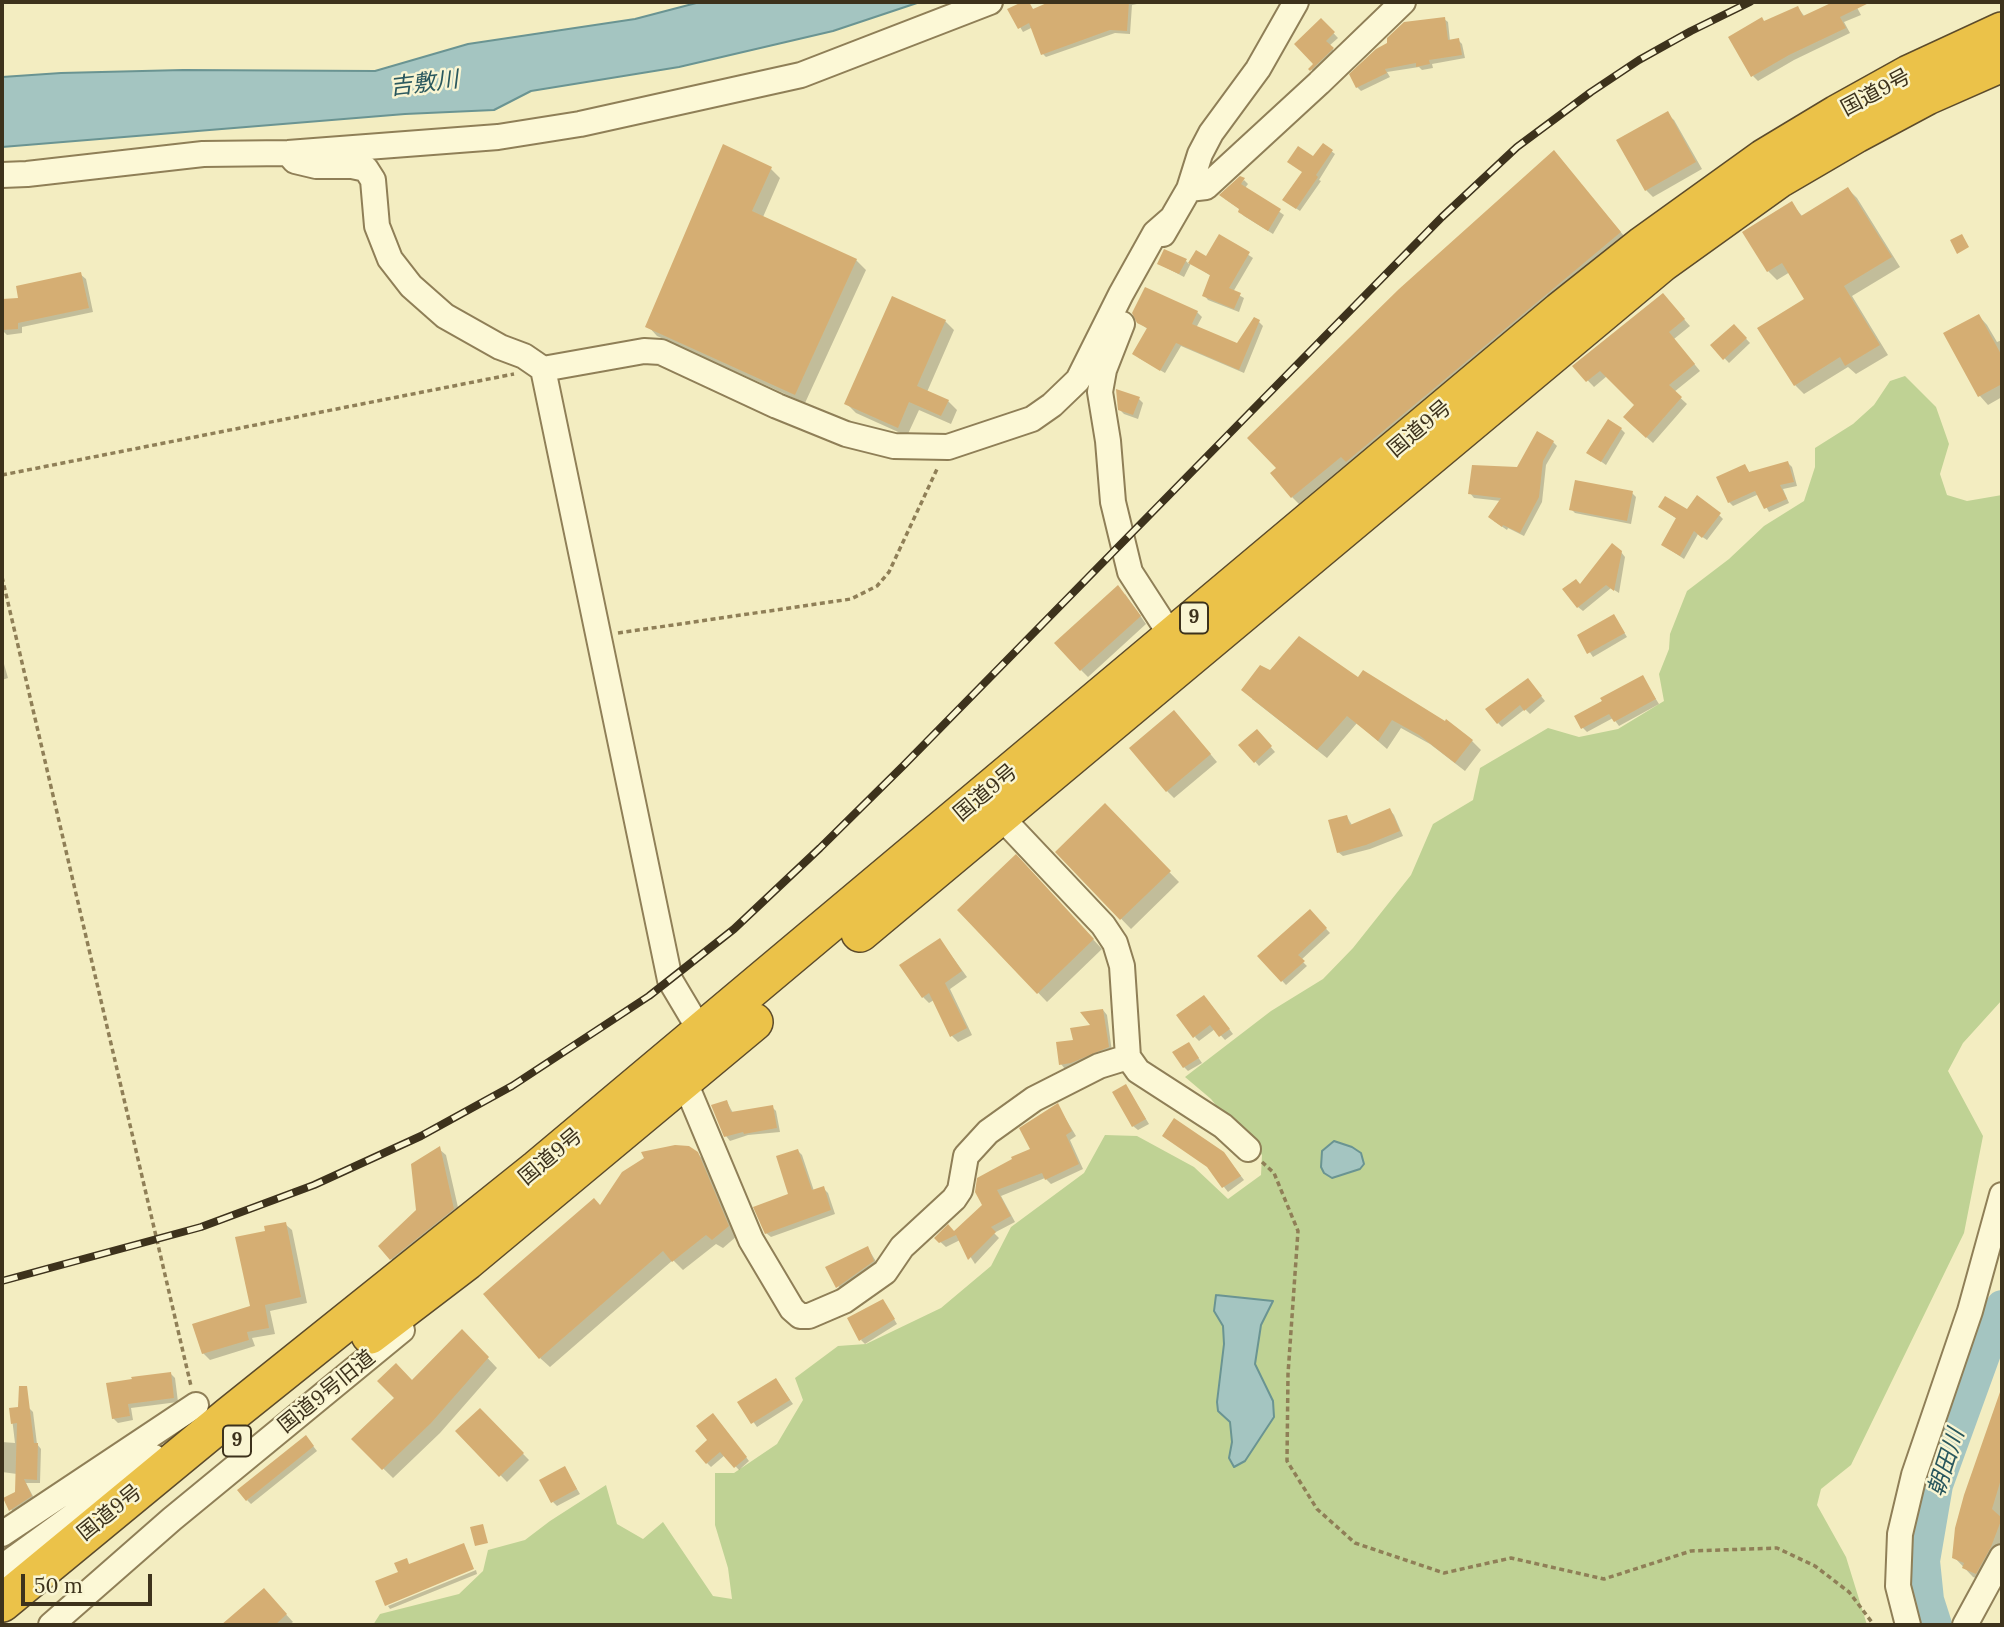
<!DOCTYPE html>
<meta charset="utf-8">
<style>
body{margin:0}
#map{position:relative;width:2004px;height:1627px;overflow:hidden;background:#f3edc1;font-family:Lora,serif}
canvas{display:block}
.frame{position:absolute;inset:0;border:4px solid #3d321c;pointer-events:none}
.scale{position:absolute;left:21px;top:1574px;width:131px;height:32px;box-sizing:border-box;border:4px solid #3d321c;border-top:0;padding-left:9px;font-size:21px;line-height:24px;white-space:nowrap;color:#3d321c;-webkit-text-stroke:5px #f9f5d2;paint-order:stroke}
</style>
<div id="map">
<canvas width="2004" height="1627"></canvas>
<div class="frame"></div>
<div class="scale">50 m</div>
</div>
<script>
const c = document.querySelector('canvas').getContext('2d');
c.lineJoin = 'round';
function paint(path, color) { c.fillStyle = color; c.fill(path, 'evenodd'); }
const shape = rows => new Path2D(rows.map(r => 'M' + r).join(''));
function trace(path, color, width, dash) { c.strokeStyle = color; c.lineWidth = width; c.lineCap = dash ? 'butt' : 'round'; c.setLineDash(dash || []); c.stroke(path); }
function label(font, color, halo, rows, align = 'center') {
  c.font = font + ' Lora,"Noto Sans JP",serif'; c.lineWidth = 5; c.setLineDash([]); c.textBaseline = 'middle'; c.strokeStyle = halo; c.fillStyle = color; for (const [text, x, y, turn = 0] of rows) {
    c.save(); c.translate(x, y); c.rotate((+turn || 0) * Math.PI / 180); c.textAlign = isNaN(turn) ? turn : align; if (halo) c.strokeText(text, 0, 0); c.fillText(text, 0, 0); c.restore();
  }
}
paint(shape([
 [1905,376,1936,407,1949,444,1940,474,1947,495,1967,501,2002,495,2002,1000,1963,1043,1948,1071,1983,1136,1964,1233,1851,1465,1821,1489,1817,1505,1846,1557,1867,1625,373,1625,380,1614,459,1594,483,1571,488,1550,525,1540,550,1521,606,1485,617,1524,643,1539,663,1522,713,1596,732,1599,728,1568,715,1525,715,1473,734,1473,777,1444,803,1400,795,1378,838,1346,866,1344,941,1308,991,1266,1011,1227,1084,1173,1105,1135,1137,1136,1194,1167,1228,1199,1261,1175,1262,1155,1229,1122,1211,1099,1185,1077,1271,1011,1323,979,1353,948,1411,875,1433,824,1473,800,1480,768,1548,728,1579,737,1618,729,1664,701,1659,674,1669,649,1670,634,1687,591,1729,559,1764,526,1804,501,1815,467,1815,448,1853,424,1874,405,1890,381]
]), '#bfd294');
const water = shape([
 [700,2,920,2,833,31,679,67,531,91,494,110,405,114,2,147,2,77,61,73,183,70,375,71,468,44,635,19,700,2],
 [1334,1141,1352,1147,1361,1153,1364,1164,1360,1169,1332,1178,1324,1173,1321,1167,1322,1151,1334,1141],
 [1216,1295,1273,1301,1261,1325,1255,1364,1273,1401,1274,1417,1245,1461,1234,1467,1229,1458,1232,1442,1230,1422,1218,1411,1217,1402,1224,1344,1223,1326,1214,1311,1216,1295]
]);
paint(water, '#a4c5c1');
trace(water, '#6a9492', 2);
paint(shape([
 [1028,2,1034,11,1054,2,1137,2,1137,4,1132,5,1130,34,1115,33,1046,57,1043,54,1033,27,1023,32,1010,10],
 [1836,2,1854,2,1861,15,1844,22,1850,33,1794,60,1758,81,1753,76,1798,8,1805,17],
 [1444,19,1448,22,1450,41,1458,40,1462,44,1465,58,1432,64,1433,68,1422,70,1419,67,1387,72,1390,77,1361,91,1357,87],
 [1321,20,1338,38,1329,46,1337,53,1315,74,1311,69,1316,64],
 [1667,114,1674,120,1702,169,1653,197,1646,190],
 [1331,151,1335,154,1319,180,1321,181,1300,211,1288,203,1314,159],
 [1554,152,1629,242,1301,506,1292,497],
 [771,169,780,178,763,217,856,260,866,270,805,403,657,336,648,326],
 [1244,180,1248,184,1245,188,1284,215,1273,234,1244,216,1240,212,1241,210,1225,199],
 [1848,189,1857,198,1900,267,1852,296,1888,355,1856,374,1848,367,1804,394,1795,385,1806,300,1790,272,1777,280,1768,271,1792,204,1803,217],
 [1220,236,1253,258,1233,292,1244,298,1239,312,1208,300,1204,295,1211,276,1191,263,1184,277,1159,264,1186,261,1189,264,1196,252,1207,258],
 [80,274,86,279,93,312,22,327,22,333,7,335,2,330,2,300,21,299],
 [1146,289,1197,312,1202,317,1196,328,1237,345,1259,322,1263,326,1244,373,1181,346,1165,373,1139,358,1135,354,1149,330,1138,322],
 [1669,302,1690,326,1674,339,1700,371,1674,392,1687,404,1653,443,1631,423,1636,405,1607,376,1594,387,1574,366],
 [1979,316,1987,325,1997,342,2002,340,2002,397,1988,405,1980,396],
 [945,321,954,330,927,392,948,401,957,410,951,424,919,410,907,436,856,413,846,403],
 [1734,326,1750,343,1729,363,1712,345],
 [1139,399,1143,403,1138,419,1124,414,1120,410],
 [1621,429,1625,433,1606,465,1589,453],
 [1553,442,1557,446,1546,465,1542,502,1524,536,1508,528,1507,530,1494,521,1501,501,1474,498,1470,493,1518,469],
 [1788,463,1792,467,1797,486,1783,489,1789,503,1769,512,1759,494,1733,506,1729,502,1745,466,1750,473],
 [1632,493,1636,497,1631,524,1575,513,1571,509],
 [1664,510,1719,515,1723,519,1707,540,1698,534,1684,559,1663,545,1677,519],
 [1621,552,1625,557,1619,593,1611,588,1583,611,1578,607,1581,586],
 [1125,594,1146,624,1088,677,1081,670],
 [1614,616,1627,637,1593,657,1579,636],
 [2,657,8,678,2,680],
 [1271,672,1358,680,1472,741,1481,750,1465,771,1430,744,1401,728,1387,749,1357,723,1327,758,1252,699],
 [1642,677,1659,704,1619,726,1613,718,1587,732,1583,728,1576,717],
 [1532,685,1545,701,1530,714,1525,709,1502,727,1498,723],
 [1181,719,1217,762,1174,798,1167,791],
 [1257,731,1275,752,1259,766,1241,745],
 [1105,806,1179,882,1131,929,1057,852],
 [1390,810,1394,815,1403,836,1370,849,1343,856,1338,852,1347,817,1352,825],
 [1025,866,1102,949,1047,1002,959,910],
 [1310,912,1330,933,1301,960,1307,966,1286,985,1259,956],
 [940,940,967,977,950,989,972,1035,958,1042,952,1036,934,1000,929,1003,923,997,902,966],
 [1208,1001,1233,1034,1225,1040,1215,1029,1199,1041,1195,1037],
 [1103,1010,1107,1015,1112,1052,1076,1067,1065,1069,1061,1064,1075,1041,1094,1026],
 [1189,1044,1202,1063,1188,1071,1184,1067],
 [1126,1086,1149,1124,1138,1130,1133,1126],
 [727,1102,733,1113,772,1107,776,1111,780,1132,748,1135,730,1141,726,1136],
 [1058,1106,1076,1136,1070,1140,1083,1169,1051,1184,1045,1178,1001,1196,1015,1222,994,1233,999,1238,975,1264,960,1240,946,1247,936,1238,954,1233,984,1205,977,1192,1032,1150],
 [439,1149,446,1155,460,1216,398,1266,391,1259,418,1211],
 [798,1151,802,1155,814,1191,823,1188,828,1193,835,1214,771,1237,766,1233,790,1195],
 [697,1153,707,1163,737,1236,723,1248,716,1244,683,1270,673,1260,550,1367,540,1358,601,1207],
 [1228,1159,1244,1180,1228,1192,1210,1169],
 [285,1224,292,1230,307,1303,270,1311,275,1334,252,1338,255,1346,210,1360,203,1353,252,1308,267,1232],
 [868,1248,878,1265,841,1291,828,1267],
 [883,1301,897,1324,865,1344,861,1340],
 [462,1331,497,1368,440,1433,393,1478,353,1439],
 [171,1374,175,1378,178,1402,131,1408,133,1420,118,1423,113,1418,108,1385],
 [776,1380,793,1404,757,1427,740,1403],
 [2002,1393,2002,1551,1986,1582,1973,1577,1954,1557,1965,1495],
 [29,1408,33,1412,37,1444,41,1449,40,1483,26,1483,35,1500,14,1514,5,1499,17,1493,17,1474,2,1472,2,1442,15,1443,11,1410],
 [480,1410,529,1460,507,1482,458,1431],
 [717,1419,749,1461,739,1470,725,1455,711,1467,707,1463,710,1441],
 [310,1442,317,1451,251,1504,247,1500],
 [565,1469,580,1494,557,1506,553,1502],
 [476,1570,477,1574,390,1609,388,1606],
 [264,1590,293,1622,289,1625,224,1625]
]), '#0003');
trace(shape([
 [1936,1625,1928,1600,1924,1561,1937,1485,2002,1306]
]), '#a4c5c1', 32);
paint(shape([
 [1022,2,1029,2,1033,9,1049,2,1129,2,1127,31,1110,30,1041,55,1029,23,1018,29,1007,9],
 [1833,2,1871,2,1840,17,1846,28,1789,55,1751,77,1728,37,1762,17,1764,21,1798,6,1803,16],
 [1445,17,1448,40,1459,38,1462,55,1429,60,1430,64,1416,67,1416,63,1385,69,1387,73,1356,88,1349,74,1376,49,1387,43,1387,38,1404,22],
 [1321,18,1335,32,1326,41,1334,48,1310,71,1308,69,1313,64,1294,44],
 [1668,111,1696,162,1645,191,1616,140],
 [1323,143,1333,150,1316,175,1318,177,1296,209,1282,200,1302,172,1287,162,1298,146,1313,156],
 [723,144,772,167,752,211,857,259,795,395,645,327],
 [1554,150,1621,232,1346,462,1341,457,1291,498,1270,473,1276,468,1247,438,1399,289],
 [1240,176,1245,178,1241,184,1281,209,1268,231,1238,212,1239,209,1219,195],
 [1848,187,1892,257,1844,286,1880,345,1845,366,1840,357,1794,386,1757,328,1804,299,1782,263,1767,272,1742,232,1792,201,1801,216],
 [1219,234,1250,252,1229,288,1241,293,1234,309,1202,296,1210,275,1188,263,1196,250,1206,256],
 [1962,234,1969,247,1957,254,1950,240],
 [1164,249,1187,259,1179,274,1157,264],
 [81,272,89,308,18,323,18,329,2,330,2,299,18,298,16,286],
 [1145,287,1198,311,1192,324,1237,343,1254,317,1260,320,1239,370,1176,343,1160,371,1132,354,1147,328,1137,323,1132,313],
 [1663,293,1685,319,1669,332,1695,364,1669,385,1682,397,1646,438,1623,417,1634,405,1600,371,1586,382,1572,366],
 [892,296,946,320,917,386,949,400,941,416,909,402,898,428,844,404],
 [1979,314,2002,356,2002,384,1978,397,1943,333],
 [1734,324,1747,338,1723,360,1710,345],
 [1116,389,1140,397,1133,415,1118,410],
 [1608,419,1622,428,1601,462,1586,453],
 [1537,431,1554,441,1543,461,1539,497,1520,533,1503,525,1502,527,1488,517,1501,498,1468,494,1472,465,1517,467],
 [1788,461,1794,482,1780,485,1787,499,1764,509,1755,491,1728,503,1716,477,1745,464,1749,472],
 [1575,480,1633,491,1627,521,1569,510],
 [1697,495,1721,513,1702,538,1694,531,1680,556,1661,545,1676,518,1658,507,1665,496,1687,509],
 [1612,543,1622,551,1614,591,1606,585,1577,608,1562,589,1576,579,1580,584],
 [1118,585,1141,616,1080,671,1054,643],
 [1614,614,1625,633,1587,654,1577,635],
 [1299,636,1358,677,1363,670,1445,721,1446,719,1473,740,1455,763,1419,735,1392,720,1378,741,1347,716,1317,750,1241,690,1260,665,1270,670],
 [1643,675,1656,699,1614,722,1609,714,1581,729,1574,716,1602,701,1600,698],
 [1528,678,1542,696,1524,711,1520,705,1497,724,1485,709],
 [1174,710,1211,754,1166,792,1129,748],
 [1257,729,1272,746,1254,763,1238,745],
 [1105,803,1171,871,1120,920,1055,852],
 [1390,808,1400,831,1366,845,1337,853,1328,820,1347,815,1350,825],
 [1016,854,1094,939,1037,994,957,910],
 [1310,909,1327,928,1298,955,1305,961,1281,982,1257,956],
 [940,938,962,971,945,983,967,1028,950,1037,929,993,922,998,899,965],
 [1204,995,1230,1029,1219,1037,1210,1025,1193,1038,1176,1015],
 [1103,1009,1109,1047,1071,1063,1059,1065,1056,1042,1073,1040,1070,1028,1090,1025,1080,1012],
 [1189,1042,1199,1058,1183,1068,1172,1052],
 [1126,1084,1146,1119,1132,1127,1112,1092],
 [727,1100,731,1112,773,1105,777,1128,744,1134,743,1132,724,1137,711,1105],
 [1058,1103,1072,1131,1066,1135,1079,1164,1045,1180,1042,1173,997,1190,1011,1216,991,1227,996,1232,968,1260,956,1235,939,1243,934,1238,948,1224,954,1231,982,1205,975,1192,977,1178,1012,1159,1011,1157,1030,1149,1019,1128],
 [1174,1118,1224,1152,1241,1176,1222,1188,1207,1167,1162,1136],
 [675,1145,689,1146,698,1152,729,1226,712,1240,706,1235,672,1262,663,1251,539,1359,483,1294,594,1198,600,1205,622,1172,644,1158,641,1152],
 [440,1146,454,1209,390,1260,378,1246,416,1210,411,1164],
 [798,1149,812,1190,824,1186,831,1210,765,1234,753,1207,788,1194,776,1156],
 [286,1222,301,1297,265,1305,269,1328,247,1332,249,1340,202,1354,192,1324,250,1306,235,1237,265,1231,264,1226],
 [868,1246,874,1261,836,1288,825,1267],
 [883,1299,895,1319,859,1341,847,1318],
 [462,1329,489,1357,431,1423,382,1470,351,1439,394,1398,377,1381,396,1363,412,1380],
 [171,1372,174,1398,128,1404,130,1416,112,1419,106,1383,132,1379,131,1377],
 [776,1378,790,1400,751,1424,737,1402],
 [19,1386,27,1386,34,1443,38,1443,37,1480,24,1479,32,1496,9,1511,3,1498,15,1492,17,1423,11,1424,9,1408,18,1407],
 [2000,1392,2002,1393,2002,1476,1992,1509,2002,1518,1991,1547,1976,1574,1962,1568,1964,1563,1952,1558,1955,1528,1964,1495],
 [480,1408,524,1453,499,1477,455,1431],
 [713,1413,747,1457,734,1468,720,1452,706,1464,695,1451,707,1440,696,1426],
 [306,1435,314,1446,246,1501,237,1490],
 [565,1466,577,1489,551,1503,539,1480],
 [483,1524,488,1543,475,1546,470,1527],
 [464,1543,474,1569,385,1606,375,1581,398,1572,394,1563,407,1558,409,1564],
 [264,1588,287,1614,275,1625,221,1625]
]), '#d5ae73');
const minor = shape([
 [288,153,295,161,316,166,352,166,366,169,373,180,377,226,390,259,411,286,445,316,500,347,524,356,543,369,670,980,701,1032],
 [2,175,27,174,203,154,288,153,498,137,580,124,801,75,990,2],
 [1189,189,1206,187,1319,83,1403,2],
 [1163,234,1189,189,1200,154,1211,133,1258,69,1296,2],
 [1122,324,1104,370,1100,392,1108,441,1113,502,1130,572,1172,637],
 [543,369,644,351,661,352,777,406,846,434,894,446,948,447,1032,419,1052,405,1078,380,1121,294,1155,233,1171,219],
 [1000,816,1103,925,1115,943,1122,966,1128,1057,1138,1071,1223,1126,1248,1149],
 [684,1080,751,1240,792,1309,800,1316,809,1316,844,1301,885,1272,902,1247,954,1199,960,1190,966,1156,988,1132,1034,1099,1099,1066,1128,1057],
 [2,1534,196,1405],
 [2,1567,154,1457],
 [51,1625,172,1519,402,1330],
 [1908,1625,1898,1586,1900,1534,1914,1475,1970,1311,2002,1195],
 [1965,1625,2002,1557]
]);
const highway = shape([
 [860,933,1662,263,1779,179,1856,134,1927,96,2002,63],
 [370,1335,467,1261,754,1022],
 [2,1603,230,1415,537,1169,1560,311,1643,245,1764,158,1837,114,1909,74,2002,31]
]);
trace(minor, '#8f7f57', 28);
trace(highway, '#5c4b2b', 40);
trace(shape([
 [2,475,514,374],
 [2,577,191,1386],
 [618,633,851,599,877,586,889,572,938,467],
 [1262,1162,1274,1173,1298,1231,1288,1374,1287,1461,1317,1509,1355,1543,1444,1573,1511,1558,1604,1579,1691,1551,1777,1548,1815,1566,1849,1592,1874,1625]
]), '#8f7f57', 3.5, [5, 3.5]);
trace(minor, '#fcf8d6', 24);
trace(highway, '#ebc249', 37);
const rail = shape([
 [2,1281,201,1227,314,1185,421,1136,512,1086,649,996,734,929,820,848,904,765,1442,217,1517,147,1591,92,1639,60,1691,31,1750,2]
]);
trace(rail, '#3d321c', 8);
trace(rail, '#f9f5d2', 5, [16]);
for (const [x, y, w] of [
 [1194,618,28],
 [237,1441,28]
]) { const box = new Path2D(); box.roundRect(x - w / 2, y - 15.5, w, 31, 5); c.fillStyle = '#f9f5d2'; c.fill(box); trace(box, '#3d321c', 2); }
label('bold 19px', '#3d321c', null, [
 ["9",1194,618],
 ["9",237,1441]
]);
label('21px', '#3d321c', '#f9f5d2', [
 ["国道9号",1876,93,-28],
 ["国道9号",1420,429,-40],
 ["国道9号",986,793,-40],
 ["国道9号",551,1157,-40],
 ["国道9号旧道",327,1392,-39],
 ["国道9号",110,1513,-39]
]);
label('italic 23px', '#2a585e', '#f9f5d2', [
 ["吉敷川",424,84,-7],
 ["朝田川",1947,1463,-72]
]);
</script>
